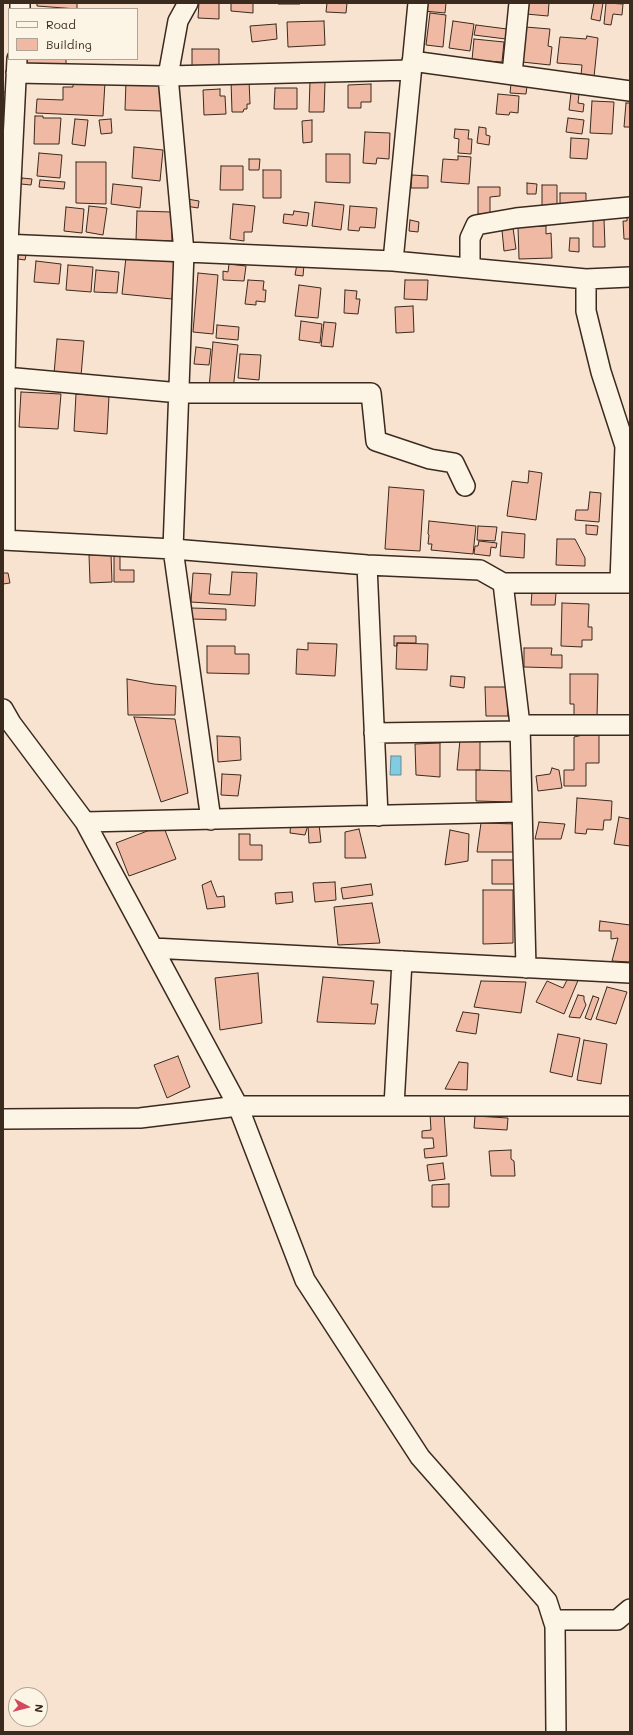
<!DOCTYPE html>
<style>
body{margin:0}
#map{position:relative;width:633px;height:1735px;overflow:hidden;background:#f8e3d1;font-family:Mali,sans-serif}
canvas{display:block}
.frame{position:absolute;inset:0;border:4px solid #3b2a1e;pointer-events:none}
.legend{position:absolute;left:8px;top:8px;width:130px;height:52px;box-sizing:border-box;background:#fcf5e5;border:1px solid #afa495;margin:0;padding:5px 7px;list-style:none;font-size:12px;color:#3b2a1e}
.legend li{display:flex;align-items:center;gap:8px;height:20px}
.legend b{width:20px;border:1px solid #afa495}
.north{position:absolute;left:8px;top:1687px;width:40px;height:40px;box-sizing:border-box;background:#fcf5e5;border:1px solid #afa495;border-radius:50%;rotate:97deg;font-size:11px;font-weight:700;line-height:16px;text-align:center;color:#3b2a1e}
.north::after{content:'';display:block;margin:auto;width:14px;height:18px;background:#d1495b;clip-path:polygon(50% 0,100% 100%,50% 72%,0 100%)}
</style>
<div id="map">
<canvas width="633" height="1735"></canvas>
<div class="frame"></div>
<ul class="legend">
<li><b style="height:5px;background:#fcf5e5"></b>Road</li>
<li><b style="height:11px;background:#efb9a3"></b>Building</li>
</ul>
<div class="north">N</div>
</div>
<script>
const c = document.querySelector('canvas').getContext('2d');
c.lineJoin = 'round';
function paint(path, color) { c.fillStyle = color; c.fill(path, 'evenodd'); }
const shape = rows => new Path2D(rows.map(r => 'M' + r).join(''));
function trace(path, color, width, dash) { c.strokeStyle = color; c.lineWidth = width; c.lineCap = dash ? 'butt' : 'round'; c.setLineDash(dash || []); c.stroke(path); }
const water = shape([
 [391,756,401,756,401,775,390,775,391,756]
]);
paint(water, '#82cce2');
trace(water, '#668b94', 1);
const building = shape([
 [37,3,77,3,77,9,37,6,37,3],
 [199,3,219,3,219,19,198,18,199,3],
 [231,3,253,3,253,13,231,11,231,3],
 [278,3,300,3,300,4,278,4,278,3],
 [327,3,347,3,346,13,326,12,327,3],
 [425,3,446,3,445,13,424,11,425,3],
 [528,3,549,3,548,16,526,14,528,3],
 [594,3,603,3,600,21,591,19,594,3],
 [606,3,623,4,622,15,613,14,611,25,604,24,606,3],
 [430,13,446,15,443,47,426,45,430,13],
 [324,21,325,45,288,47,287,22,324,21],
 [453,21,474,24,470,51,449,48,453,21],
 [276,24,277,39,252,42,250,26,276,24],
 [476,25,507,29,506,39,474,35,476,25],
 [525,27,550,29,548,46,552,47,550,65,522,62,525,27],
 [587,36,598,38,594,77,581,75,582,65,557,63,560,37,586,39,587,36],
 [474,39,504,42,502,62,472,60,474,39],
 [192,49,219,49,219,70,192,71,192,49],
 [25,59,66,59,66,68,25,65,25,59],
 [231,80,249,80,250,104,247,104,247,109,244,109,243,112,232,112,231,80],
 [73,81,105,82,103,116,36,113,37,99,63,100,63,87,73,87,73,81],
 [126,81,163,82,162,111,125,110,126,81],
 [310,81,325,82,324,112,309,112,310,81],
 [371,84,371,102,361,102,361,108,348,108,348,85,371,84],
 [511,84,527,86,526,94,510,93,511,84],
 [275,88,297,88,297,109,274,109,275,88],
 [220,89,220,96,225,96,226,114,204,115,203,90,220,89],
 [3,92,6,92,4,123,3,123,3,92],
 [571,93,579,94,578,103,584,104,583,112,569,110,571,93],
 [498,94,519,96,518,113,510,112,509,115,496,114,498,94],
 [592,101,614,102,612,134,590,133,592,101],
 [626,103,630,103,630,127,624,127,626,103],
 [35,116,43,116,43,118,61,118,59,144,34,144,35,116],
 [568,118,584,120,582,134,566,132,568,118],
 [75,119,88,120,85,146,72,144,75,119],
 [111,119,112,133,101,134,99,120,111,119],
 [312,120,312,142,303,143,302,121,312,120],
 [479,127,486,128,486,135,490,136,489,145,477,143,479,127],
 [455,129,469,130,468,139,472,139,471,154,458,153,459,139,454,138,455,129],
 [365,132,390,133,389,159,377,158,376,164,363,163,365,132],
 [571,138,589,139,587,159,570,158,571,138],
 [134,147,163,150,160,181,132,178,134,147],
 [39,153,62,155,60,178,37,176,39,153],
 [326,154,350,154,350,183,326,182,326,154],
 [458,156,471,157,469,184,441,182,443,159,458,160,458,156],
 [249,159,260,159,259,170,249,170,249,159],
 [76,162,106,162,106,204,76,203,76,162],
 [221,166,243,166,243,190,220,190,221,166],
 [263,170,281,170,281,198,263,198,263,170],
 [412,175,428,176,428,188,411,188,412,175],
 [22,178,32,179,31,185,21,184,22,178],
 [40,180,65,182,64,189,39,187,40,180],
 [527,183,537,184,536,194,527,194,527,183],
 [113,184,142,187,140,208,111,204,113,184],
 [542,185,557,185,557,208,542,209,542,185],
 [478,187,500,187,500,196,490,197,490,213,478,214,478,187],
 [560,193,586,193,586,210,560,210,560,193],
 [187,199,199,201,198,208,186,206,187,199],
 [315,202,344,205,341,230,312,226,315,202],
 [233,204,255,206,252,232,244,232,244,241,230,239,233,204],
 [89,206,107,208,103,235,86,232,89,206],
 [350,206,377,208,375,228,360,227,359,231,348,230,350,206],
 [66,207,84,209,82,233,64,231,66,207],
 [137,211,172,212,172,241,136,240,137,211],
 [294,211,309,213,307,226,283,223,284,214,293,215,294,211],
 [630,214,630,239,624,239,623,221,627,221,627,215,630,214],
 [593,219,604,219,605,247,593,247,593,219],
 [410,220,419,222,418,232,409,231,410,220],
 [546,226,546,234,551,233,552,258,519,259,518,227,546,226],
 [513,228,516,249,504,251,502,230,513,228],
 [570,238,579,238,579,252,569,251,570,238],
 [20,249,27,250,25,260,18,259,20,249],
 [126,257,175,262,172,299,122,294,126,257],
 [36,261,61,264,59,284,34,282,36,261],
 [229,264,246,266,244,281,223,280,223,271,228,272,229,264],
 [297,264,304,265,303,276,295,275,297,264],
 [68,265,93,267,91,292,66,290,68,265],
 [96,270,119,272,117,293,94,292,96,270],
 [198,273,218,275,213,334,193,332,198,273],
 [248,280,264,281,263,290,266,290,265,302,256,301,256,305,245,304,248,280],
 [405,280,428,280,427,300,404,299,405,280],
 [299,285,321,288,318,318,295,316,299,285],
 [345,290,357,291,356,299,360,299,358,314,344,313,345,290],
 [413,306,414,332,396,333,395,307,413,306],
 [301,321,322,324,320,343,299,340,301,321],
 [324,322,336,323,333,347,321,346,324,322],
 [217,325,239,327,238,340,216,338,217,325],
 [57,339,84,341,81,376,54,374,57,339],
 [213,342,238,345,233,390,209,388,213,342],
 [196,347,211,349,209,365,194,364,196,347],
 [240,354,261,355,259,380,238,378,240,354],
 [21,392,61,394,58,429,19,427,21,392],
 [76,394,109,396,107,434,74,431,76,394],
 [529,471,542,473,536,520,507,516,512,481,528,483,529,471],
 [389,487,424,490,420,551,385,549,389,487],
 [590,492,601,493,599,522,575,520,576,510,588,510,590,492],
 [429,521,476,526,473,554,431,550,432,544,428,544,429,535,428,534,429,521],
 [586,525,598,526,597,535,586,534,586,525],
 [478,526,497,527,495,541,477,540,478,526],
 [502,532,525,534,524,558,500,556,502,532],
 [557,539,575,539,585,558,585,566,556,565,557,539],
 [479,541,497,543,496,548,491,547,490,556,474,554,475,546,478,546,479,541],
 [111,554,112,582,90,583,89,555,111,554],
 [114,556,120,556,120,570,134,570,134,582,114,582,114,556],
 [232,572,257,573,255,606,191,602,193,573,211,574,209,594,230,595,232,572],
 [3,573,8,573,10,583,3,584,3,573],
 [532,592,556,593,555,605,531,605,532,592],
 [562,603,589,604,588,627,592,627,592,640,582,640,582,647,561,646,562,603],
 [191,608,226,609,226,620,191,619,191,608],
 [394,636,416,636,416,643,397,643,397,646,394,646,394,636],
 [308,643,337,644,335,676,296,674,297,649,308,650,308,643],
 [397,643,428,644,427,670,396,669,397,643],
 [207,646,235,646,235,654,249,654,249,674,207,673,207,646],
 [524,648,552,648,551,655,562,655,562,668,524,667,524,648],
 [570,674,598,674,597,718,574,718,574,704,570,704,570,674],
 [451,676,465,677,464,688,450,686,451,676],
 [127,679,154,684,176,686,175,715,128,715,127,679],
 [485,687,507,687,508,716,486,716,485,687],
 [134,717,175,719,188,793,161,802,134,717],
 [583,735,599,735,599,763,586,763,586,786,564,786,564,770,574,770,574,737,583,735],
 [217,736,240,737,241,760,218,762,217,736],
 [480,738,480,770,457,770,460,740,480,738],
 [440,743,440,777,416,775,415,744,440,743],
 [552,768,559,770,562,788,538,791,536,776,550,774,552,768],
 [476,770,512,771,512,802,476,801,476,770],
 [222,774,241,775,238,796,221,795,222,774],
 [577,798,612,801,611,820,604,820,603,830,587,829,586,834,575,833,577,798],
 [619,817,630,819,630,846,614,844,619,817],
 [291,820,308,825,305,835,290,833,291,820],
 [539,822,565,824,561,839,535,839,539,822],
 [481,823,518,824,516,852,477,852,481,823],
 [319,824,321,842,309,843,308,825,319,824],
 [163,825,176,859,129,876,116,843,163,825],
 [359,829,366,858,345,858,345,832,359,829],
 [450,830,469,834,468,861,445,865,450,830],
 [239,834,250,834,250,845,262,845,262,860,239,860,239,834],
 [492,860,517,860,517,884,492,884,492,860],
 [211,881,217,897,224,896,225,907,207,909,202,885,211,881],
 [335,882,336,900,315,902,313,883,335,882],
 [371,884,373,895,343,899,341,888,371,884],
 [483,890,513,890,513,943,483,944,483,890],
 [292,892,293,902,276,904,275,893,292,892],
 [372,903,380,943,338,945,334,907,372,903],
 [600,921,630,925,630,962,612,961,618,938,611,939,611,931,599,931,600,921],
 [258,973,262,1023,220,1030,215,978,258,973],
 [323,977,374,981,371,1004,378,1004,375,1024,317,1022,323,977],
 [568,978,579,978,564,1014,536,1002,547,981,563,988,568,978],
 [481,981,526,982,521,1013,474,1007,481,981],
 [607,987,627,992,616,1024,596,1019,607,987],
 [578,995,584,996,584,1000,586,1005,580,1018,569,1017,578,995],
 [593,996,599,998,591,1020,585,1018,593,996],
 [463,1012,479,1014,476,1034,456,1031,463,1012],
 [558,1034,580,1038,572,1077,550,1072,558,1034],
 [584,1040,607,1044,601,1084,577,1080,584,1040],
 [178,1056,190,1087,167,1098,154,1065,178,1056],
 [459,1062,468,1063,467,1090,445,1089,459,1062],
 [444,1113,447,1156,425,1158,424,1149,434,1148,433,1138,422,1138,422,1131,431,1130,430,1114,444,1113],
 [475,1116,508,1118,507,1130,474,1128,475,1116],
 [511,1150,511,1159,514,1161,515,1176,491,1176,489,1151,511,1150],
 [443,1163,445,1179,429,1181,427,1165,443,1163],
 [449,1184,449,1207,432,1207,432,1185,449,1184]
]);
paint(building, '#efb9a3');
trace(building, '#3b2a1e', 1);
const minor = shape([
 [188,3,178,21,168,76,184,252,173,549,211,820],
 [20,9,20,3],
 [412,61,630,91],
 [16,73,168,76,411,70],
 [512,74,519,3],
 [3,244,393,261,586,279,630,277],
 [393,261,418,3],
 [470,268,470,238,476,225,516,218,630,207],
 [586,279,586,311,601,372,625,446,620,582],
 [5,377,180,393,371,393,376,441,430,459,454,463,465,486],
 [3,540,173,549,367,565,480,570,503,583,630,583],
 [5,540,5,377,8,244,17,59],
 [367,565,378,816],
 [503,583,520,725,526,968],
 [3,709,11,723,85,822,238,1106,305,1280,420,1457,547,1601,555,1626,556,1732],
 [520,725,630,725],
 [374,733,520,731],
 [85,822,522,812],
 [153,948,630,973],
 [394,1106,402,961],
 [3,1119,140,1118,238,1106,630,1106],
 [553,1620,617,1620,630,1609]
]);
trace(minor, '#3b2a1e', 22);
trace(minor, '#fcf5e5', 19);
</script>
